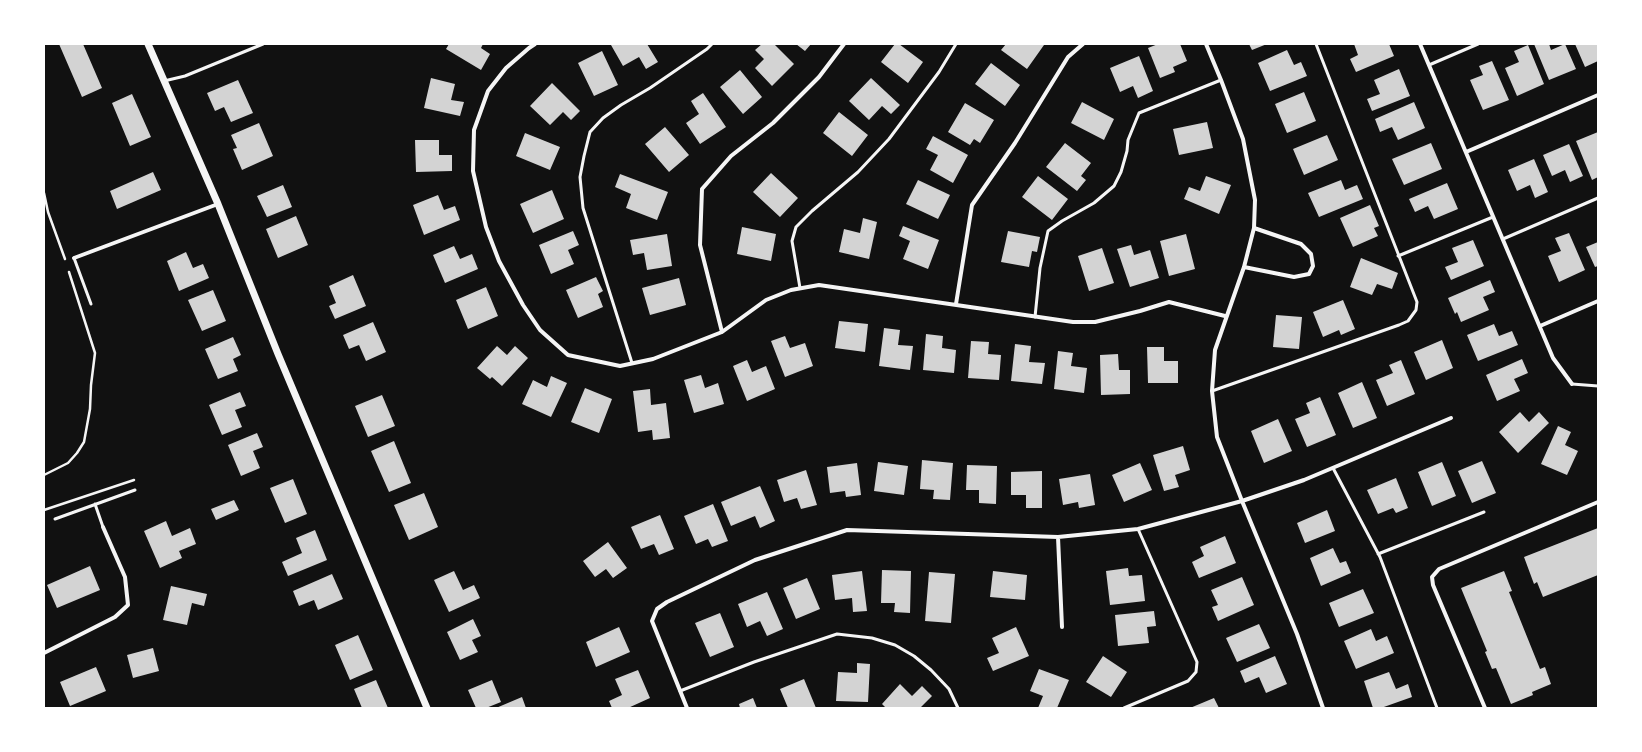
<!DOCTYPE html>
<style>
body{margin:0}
#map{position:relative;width:1642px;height:752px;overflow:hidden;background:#111;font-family:"PT Sans Narrow",sans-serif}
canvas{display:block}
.frame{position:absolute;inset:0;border:45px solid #fff;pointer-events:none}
</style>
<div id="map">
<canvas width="1642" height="752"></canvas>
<div class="frame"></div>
</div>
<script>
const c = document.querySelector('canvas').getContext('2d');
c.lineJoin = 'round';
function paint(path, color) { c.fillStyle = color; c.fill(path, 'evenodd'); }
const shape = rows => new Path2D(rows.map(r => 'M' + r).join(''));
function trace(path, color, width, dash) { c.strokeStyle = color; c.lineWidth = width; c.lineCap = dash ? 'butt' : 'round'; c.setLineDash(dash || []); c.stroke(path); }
paint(shape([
 [59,44,83,44,102,88,82,97],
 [449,44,483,44,481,48,490,54,481,70,446,49],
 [613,44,647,44,658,62,646,69,639,57,623,66,611,45],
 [762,44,774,44,794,64,772,86,755,68,764,59,755,50],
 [796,44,811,44,805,51],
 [895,44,899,44,923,62,908,83,881,62],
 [1006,44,1043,44,1044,45,1027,69,1001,50],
 [1158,44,1180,44,1187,61,1173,67,1175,72,1160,78,1148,48],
 [1249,44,1267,44,1252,50],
 [1354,44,1389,44,1394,56,1356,72,1350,59,1358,55],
 [1534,44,1549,44,1551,50,1565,44,1576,69,1549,80],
 [1575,44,1598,44,1598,61,1585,67],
 [1528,45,1544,84,1517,96,1505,68,1519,62,1514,51],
 [1287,50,1294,65,1301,62,1307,76,1270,91,1258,63],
 [602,51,618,85,594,96,578,63],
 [1139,56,1153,91,1138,98,1133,86,1120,92,1110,68],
 [1492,61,1509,100,1483,110,1470,80,1483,75,1479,66],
 [991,63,1020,85,1005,106,975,84],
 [1399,69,1410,96,1372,111,1367,99,1380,94,1374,80],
 [740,70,762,97,743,114,720,87],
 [431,78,455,84,451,100,464,102,460,116,424,108],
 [871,78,900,105,891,114,882,106,869,120,849,101],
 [238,80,253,113,231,122,224,107,215,111,207,93],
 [552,83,580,111,571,120,563,112,550,125,530,106],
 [1304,92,1316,121,1287,133,1275,104],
 [703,93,726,127,700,144,686,123,699,114,691,101],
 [132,94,151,137,130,146,112,103],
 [1082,102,1114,119,1104,140,1071,123],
 [1414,102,1425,128,1398,140,1392,127,1380,132,1375,119],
 [965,103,994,120,980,143,974,139,970,145,948,132],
 [839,112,868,135,852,156,823,133],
 [1207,122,1213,148,1179,155,1173,129],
 [259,123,273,156,242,170,233,149,237,148,231,135],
 [665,127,689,155,669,172,645,144],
 [1598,132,1598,177,1592,180,1576,141],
 [525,133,560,147,550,170,516,156],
 [1327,135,1338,160,1304,175,1293,149],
 [933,136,968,155,953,183,930,170,938,155,926,149],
 [415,140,439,140,439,155,452,155,452,171,416,172],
 [1065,143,1091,163,1081,176,1086,180,1077,191,1046,167],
 [1431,143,1442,169,1404,185,1392,159],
 [1569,144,1583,176,1570,182,1565,170,1552,176,1543,155],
 [1534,159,1548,192,1535,198,1530,185,1517,191,1508,170],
 [153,172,161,190,117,209,110,191],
 [771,173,798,198,780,217,753,192],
 [620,174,668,192,657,220,626,208,631,194,615,187],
 [1038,176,1068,199,1052,220,1022,197],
 [1206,176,1231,185,1219,214,1184,199,1189,187,1200,191],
 [918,180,950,195,938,219,906,204],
 [1341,180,1345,190,1357,185,1363,199,1319,217,1308,193],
 [1447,183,1458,209,1434,219,1428,206,1415,212,1409,199],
 [283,185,292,207,267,217,257,196],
 [552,190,564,219,533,233,520,204],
 [438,195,444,210,455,206,460,220,424,235,413,205],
 [1370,205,1379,226,1374,228,1378,236,1353,247,1340,218],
 [296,216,308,245,278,258,266,229],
 [863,218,877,222,869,259,839,252,844,229,860,233],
 [903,226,939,240,928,269,903,259,910,241,899,236],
 [742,227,776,234,771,261,737,254],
 [573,231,579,245,568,250,574,264,551,274,539,245],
 [1008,231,1040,237,1037,252,1032,251,1029,267,1001,262],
 [1569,233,1585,270,1559,282,1548,256,1561,251,1555,238],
 [667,234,672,266,647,270,644,253,633,255,630,240],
 [1186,234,1195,269,1169,276,1160,241],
 [1473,240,1484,266,1451,280,1445,267,1458,262,1452,248],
 [1598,242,1598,266,1595,267,1586,247],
 [1131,245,1134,255,1150,250,1159,278,1130,287,1117,249],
 [454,246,460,259,472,254,478,269,445,283,433,255],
 [1102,248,1114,283,1089,291,1078,256],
 [186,252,193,268,203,264,209,278,179,291,167,261],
 [1361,258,1398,273,1392,289,1377,284,1372,295,1350,287],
 [353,275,366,306,335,319,329,306,336,303,329,286],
 [596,277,603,291,598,294,603,307,578,318,566,290],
 [679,278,686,305,650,315,642,288],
 [1490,280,1495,292,1483,297,1489,310,1461,322,1457,312,1455,314,1448,298],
 [486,287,498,316,468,329,456,300],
 [213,290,226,321,202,331,188,300],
 [1343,300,1355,329,1341,335,1339,330,1323,337,1313,312],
 [1276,315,1302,317,1299,349,1273,347],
 [839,321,868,324,865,352,835,348],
 [373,322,386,352,366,361,359,345,349,349,343,335],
 [1494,324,1499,336,1512,331,1518,345,1478,361,1467,335],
 [884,328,900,330,898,345,913,346,910,370,879,366],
 [926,334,943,336,942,348,956,350,954,373,923,370],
 [785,336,790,348,805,343,813,366,785,377,771,341],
 [233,337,241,355,233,359,238,371,218,379,205,349],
 [1442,340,1453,368,1426,380,1414,352],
 [971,341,989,342,988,354,1001,355,999,380,968,378],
 [1015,344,1031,346,1029,362,1045,363,1042,384,1011,381],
 [497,346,507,355,515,346,528,358,502,386,492,377,490,379,477,368],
 [1147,347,1164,347,1164,361,1178,361,1178,383,1148,383],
 [1058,351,1073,353,1071,366,1087,368,1084,393,1054,389],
 [1118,354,1119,370,1130,370,1130,394,1101,395,1100,355],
 [1522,359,1528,373,1514,379,1520,391,1497,401,1486,375],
 [747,360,752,372,766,366,775,389,747,401,733,366],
 [1401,360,1415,394,1387,406,1376,380,1393,373,1389,365],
 [701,375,705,388,718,383,724,404,694,413,684,380],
 [551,376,567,383,551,417,522,404,533,380,547,387],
 [1362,382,1377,418,1353,428,1338,393],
 [585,388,612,399,599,433,571,422],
 [650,389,651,405,666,403,670,438,653,440,652,430,638,432,633,391],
 [240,392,246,406,235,410,242,427,222,435,209,405],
 [382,395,395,426,368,437,355,406],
 [1320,397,1336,435,1307,447,1295,419,1310,413,1306,403],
 [1520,412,1529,422,1539,412,1549,423,1518,453,1499,432],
 [1278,419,1292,451,1264,463,1251,431],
 [1558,426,1571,432,1565,445,1578,451,1567,475,1541,464],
 [257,433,263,447,253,451,260,468,241,476,228,445],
 [394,441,411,483,389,492,371,451],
 [1183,446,1190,470,1175,475,1179,487,1164,491,1153,455],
 [922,460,953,463,950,500,933,499,934,490,920,489],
 [1482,461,1496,493,1472,503,1458,471],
 [878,462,908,466,904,495,874,491],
 [1442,462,1456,496,1432,506,1418,472],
 [857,463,861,495,846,497,845,491,830,493,827,467],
 [1140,463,1152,490,1124,502,1112,475],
 [967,465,997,466,996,504,979,503,979,490,966,490],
 [806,470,817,505,801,509,797,498,784,502,777,480],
 [1042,471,1042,508,1026,508,1026,495,1011,495,1011,472],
 [1090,474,1095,505,1079,508,1078,502,1063,505,1059,479],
 [1396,478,1408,508,1396,513,1393,508,1378,514,1367,490],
 [293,479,307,514,285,523,270,488],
 [760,486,775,521,760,528,755,516,731,526,721,502],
 [424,493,438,527,409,540,394,505],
 [234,500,239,510,216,520,211,509],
 [713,504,728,541,712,547,708,539,696,544,684,516],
 [1327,510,1335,531,1305,543,1297,523],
 [660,515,674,549,659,555,654,544,641,549,631,527],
 [166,521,172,536,190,528,196,544,179,551,182,558,160,568,144,531],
 [1598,528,1598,575,1543,597,1537,582,1534,584,1524,557],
 [315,530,327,560,288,576,282,562,302,553,296,538],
 [1225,536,1236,563,1199,578,1192,562,1204,556,1200,547],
 [608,542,627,568,613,578,606,569,595,577,583,561],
 [1333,548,1340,563,1346,561,1351,573,1321,586,1310,558],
 [90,566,100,590,57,608,47,585],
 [1128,568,1129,576,1142,575,1145,601,1110,605,1106,571],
 [882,570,911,571,910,613,894,612,895,603,881,603],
 [454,571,463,590,474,585,480,598,449,612,434,580],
 [862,571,867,611,853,612,852,598,835,600,832,575],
 [993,571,1027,575,1025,600,990,597],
 [1504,571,1512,591,1509,592,1540,669,1545,667,1551,684,1532,692,1533,695,1511,704,1496,668,1492,669,1485,652,1487,651,1461,588],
 [929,572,955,574,951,623,925,621],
 [332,574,343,599,318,610,314,600,299,606,293,591],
 [1242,577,1254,605,1218,621,1212,607,1218,605,1211,590],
 [807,578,820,609,796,619,783,588],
 [171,586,207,594,204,606,192,603,187,625,163,620],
 [1363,589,1374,613,1339,627,1329,603],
 [767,592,783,629,767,636,760,621,747,627,738,604],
 [1154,611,1156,626,1147,627,1149,643,1118,646,1115,615],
 [720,613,734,647,710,657,695,623],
 [473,619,481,636,472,640,478,652,460,660,447,632],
 [1259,624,1270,648,1237,662,1226,638],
 [619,627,630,652,596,667,586,642],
 [1016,627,1029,656,993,671,987,658,999,653,992,638],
 [1371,629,1376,641,1387,636,1394,653,1356,669,1344,641],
 [358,635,373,670,350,680,335,645],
 [153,648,159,671,133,678,127,655],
 [1103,656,1127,672,1111,697,1086,682],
 [1275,656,1287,684,1266,693,1259,677,1245,683,1240,671],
 [857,663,870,664,868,702,836,701,838,672,857,673],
 [96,667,106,691,70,706,60,682],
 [1039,669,1069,680,1057,708,1038,708,1043,696,1030,691],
 [638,670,650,698,628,708,612,708,609,701,622,695,615,679],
 [1389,672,1396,689,1408,684,1412,697,1381,708,1373,708,1364,681],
 [804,679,816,708,788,708,780,689],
 [376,680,388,708,362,708,354,689],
 [492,680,501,702,486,708,476,708,468,690],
 [900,684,912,696,922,686,932,696,920,708,886,708,882,704],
 [522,697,526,708,496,708],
 [753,698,757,708,740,708,739,704],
 [1214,698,1219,708,1190,708]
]), '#d3d3d3');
trace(shape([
 [44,193,48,212,65,259],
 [44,475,68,463,77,453,84,442,90,409,91,385,95,353,69,272],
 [44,510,134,480]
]), '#f5f5f5', 2.5);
trace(shape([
 [1429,65,1478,44],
 [164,81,185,76,263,44],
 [1503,239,1598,198],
 [1398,256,1493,217],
 [74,258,91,304],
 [800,288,792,241,796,227,812,211,858,172,889,139,939,72,956,44],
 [1035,317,1040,268,1048,231,1062,221,1094,203,1114,186,1121,172,1127,151,1128,140,1139,113,1221,80],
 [632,363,583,208,580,177,584,156,590,132,603,118,621,105,650,88,707,49,712,44],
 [1572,384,1598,386],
 [1212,391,1399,325,1408,321,1416,310,1417,302,1316,44],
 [1333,468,1380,557,1437,708],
 [95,504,103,527],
 [55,519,135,490],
 [1378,554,1484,512],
 [680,691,754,662,837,634,872,638,895,645,914,656,931,670,949,689,958,708],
 [1124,708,1188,681,1196,672,1197,662,1138,529]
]), '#f5f5f5', 3);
trace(shape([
 [535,44,529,48,506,68,488,91,474,130,473,171,486,227,499,261,523,305,540,330,568,355,620,366,653,359,722,332,766,300,791,290,819,285,1073,322,1095,322,1140,311,1169,302,1225,316],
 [1206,44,1221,80,1243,139,1255,200,1254,228,1244,267,1215,350,1212,391,1217,437,1242,501,1297,634,1323,708],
 [1420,44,1553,358,1572,384],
 [1466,152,1598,95],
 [74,258,218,204],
 [1244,267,1294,277,1309,274,1313,266,1311,254,1301,244,1254,228],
 [956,304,972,205,1015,143,1068,57,1083,44],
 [1540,326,1598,301],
 [722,332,700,245,702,189,731,156,773,123,819,77,844,44],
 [1058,537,1062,627],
 [44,653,115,617,128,605,125,577,103,527],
 [687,708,652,621,657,609,667,602,755,560,847,530,1058,537,1138,529,1242,501,1304,480,1451,418],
 [1485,708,1433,585,1432,577,1439,569,1598,502]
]), '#f5f5f5', 4);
trace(shape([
 [148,44,218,204,278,354,427,708]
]), '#f5f5f5', 7);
</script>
